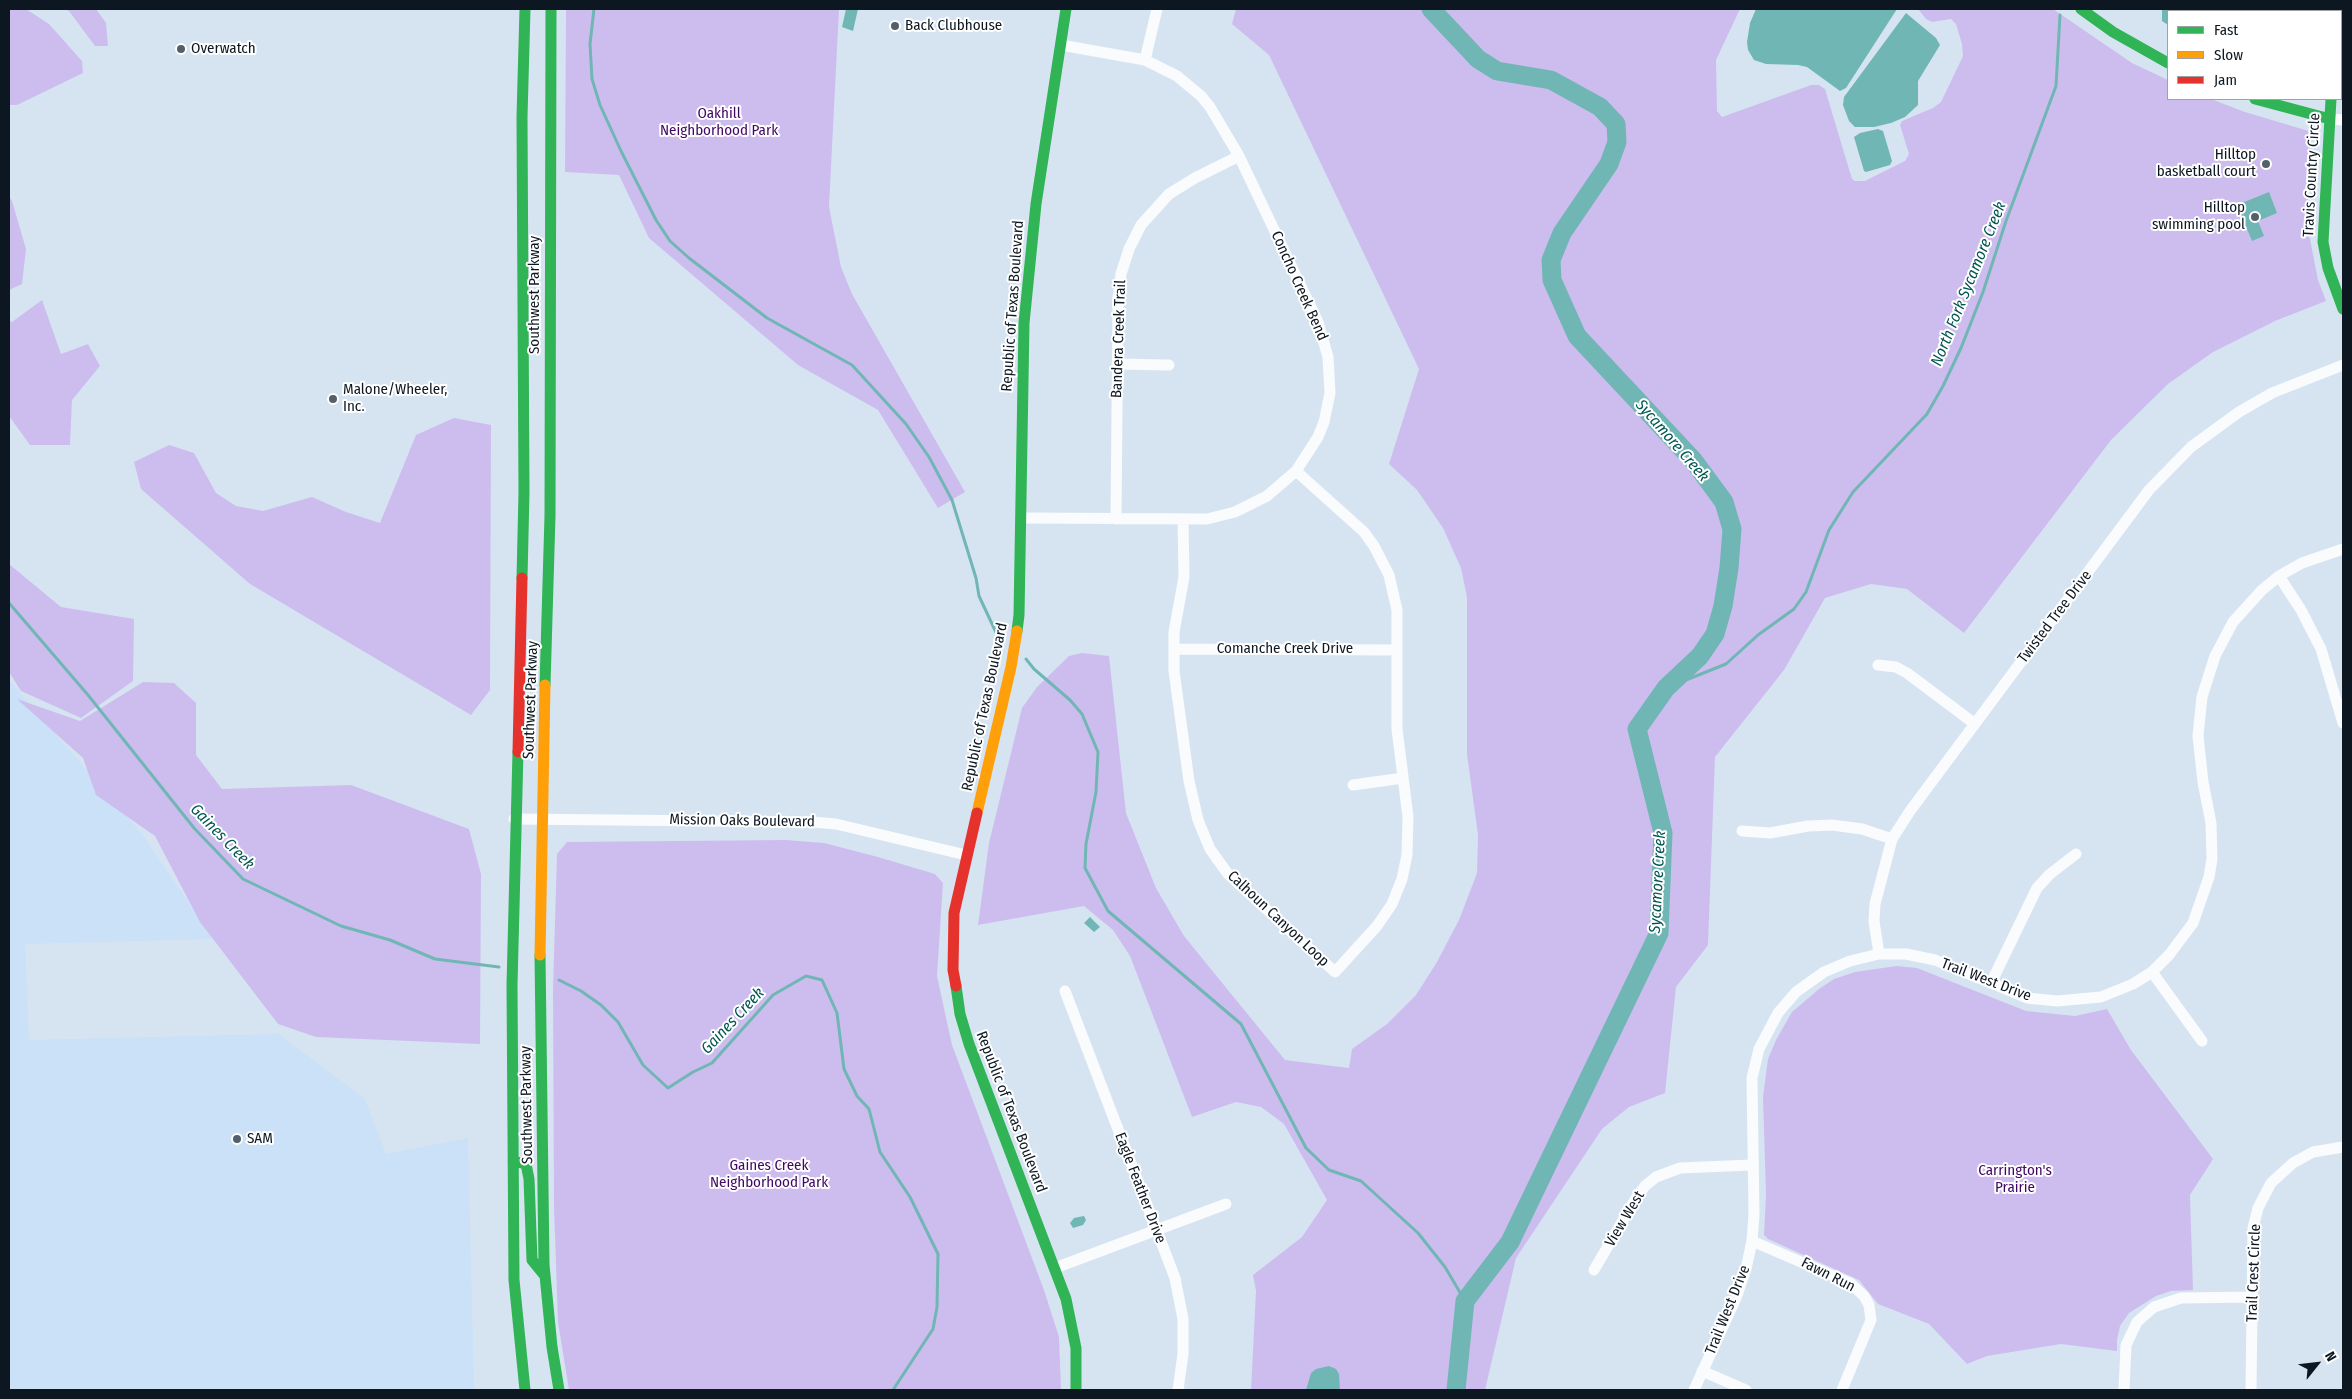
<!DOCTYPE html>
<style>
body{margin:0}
#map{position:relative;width:2352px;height:1399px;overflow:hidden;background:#d6e4f2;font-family:"Fira Sans Condensed",sans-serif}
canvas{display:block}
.frame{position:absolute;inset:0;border:10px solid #0c1721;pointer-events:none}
.legend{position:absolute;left:2167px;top:10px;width:175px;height:90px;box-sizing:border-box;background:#fff;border:1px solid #9ea2a6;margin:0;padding:6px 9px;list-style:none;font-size:15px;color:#0c1721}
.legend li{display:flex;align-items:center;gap:10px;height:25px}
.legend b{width:25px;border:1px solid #9ea2a6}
.north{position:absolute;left:2292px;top:1339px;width:50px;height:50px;-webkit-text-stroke:4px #fff;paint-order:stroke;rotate:61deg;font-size:14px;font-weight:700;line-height:20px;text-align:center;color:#0c1721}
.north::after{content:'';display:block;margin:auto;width:18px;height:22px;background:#0c1721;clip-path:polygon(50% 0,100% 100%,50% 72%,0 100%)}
</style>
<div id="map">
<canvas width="2352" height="1399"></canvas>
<div class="frame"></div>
<ul class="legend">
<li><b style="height:6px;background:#30b455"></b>Fast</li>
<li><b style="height:6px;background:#ff9f0a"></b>Slow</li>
<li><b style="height:6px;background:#e5322d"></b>Jam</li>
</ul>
<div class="north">N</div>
</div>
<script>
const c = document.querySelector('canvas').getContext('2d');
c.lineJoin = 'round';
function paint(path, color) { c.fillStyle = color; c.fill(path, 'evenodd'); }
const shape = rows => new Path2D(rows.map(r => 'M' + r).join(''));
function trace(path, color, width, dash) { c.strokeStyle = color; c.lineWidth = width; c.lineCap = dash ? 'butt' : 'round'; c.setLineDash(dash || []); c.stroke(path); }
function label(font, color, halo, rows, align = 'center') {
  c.font = font + ' "Fira Sans Condensed",sans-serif'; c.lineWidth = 4; c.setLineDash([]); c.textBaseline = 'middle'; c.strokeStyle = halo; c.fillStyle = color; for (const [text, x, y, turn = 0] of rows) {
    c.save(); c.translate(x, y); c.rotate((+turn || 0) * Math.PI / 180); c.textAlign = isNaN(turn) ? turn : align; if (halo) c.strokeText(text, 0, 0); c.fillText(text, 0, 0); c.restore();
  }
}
paint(shape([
 [9,680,143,835,213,939,25,944,29,1040,279,1034,365,1099,386,1154,468,1138,474,1390,9,1390]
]), '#cae1f7');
paint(shape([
 [9,9,26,9,49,24,82,61,83,73,17,105,9,105],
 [64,9,96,9,106,23,108,46,95,46,69,11],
 [566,9,839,9,829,207,841,267,852,294,965,492,938,508,878,410,798,365,649,238,619,175,565,172],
 [1236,9,1740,9,1716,60,1717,111,1722,117,1811,85,1819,85,1825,89,1852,179,1855,181,1865,181,1905,161,1909,154,1900,125,1902,121,1933,108,1941,102,1963,56,1962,44,1956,24,1951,19,1932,22,1926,19,1918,9,2053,9,2132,63,2168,80,2168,99,2211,99,2245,112,2312,132,2308,187,2308,229,2318,280,2326,301,2275,321,2213,352,2168,384,2111,440,1964,633,1907,589,1871,584,1825,598,1784,670,1715,757,1708,945,1676,987,1665,1093,1629,1107,1602,1129,1516,1258,1485,1390,1251,1390,1256,1291,1253,1275,1302,1237,1327,1200,1284,1124,1261,1107,1236,1102,1192,1117,1130,956,1113,930,1084,906,978,925,989,843,1022,708,1037,687,1069,656,1082,653,1109,656,1126,813,1156,888,1184,936,1285,1060,1349,1068,1352,1049,1387,1024,1416,995,1437,962,1459,920,1477,873,1478,835,1467,754,1467,597,1461,568,1443,528,1417,490,1389,464,1419,369,1269,55,1232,24],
 [9,196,12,201,26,249,22,284,9,290],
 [42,300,61,354,88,344,100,366,72,400,70,445,30,445,9,416,9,320,12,322],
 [454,418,491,425,490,690,471,715,250,584,141,489,134,462,169,445,194,453,216,493,236,506,263,511,312,497,346,512,380,523,416,435],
 [9,564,61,607,134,619,133,681,81,718,21,691,9,672],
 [143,682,174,683,196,703,196,755,222,789,351,785,469,829,481,874,480,1044,316,1037,278,1024,200,922,155,836,96,795,83,758,17,699,80,721],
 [786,840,824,843,878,857,935,874,943,883,937,976,952,1045,1044,1290,1059,1337,1061,1390,569,1390,558,1322,554,1208,553,990,557,854,567,842],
 [1897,966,1917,968,2026,1011,2075,1016,2107,1009,2131,1050,2213,1159,2190,1195,2193,1290,2171,1291,2156,1296,2129,1313,2120,1326,2117,1340,2117,1351,2061,1344,1987,1356,1967,1364,1929,1324,1878,1304,1859,1280,1768,1239,1764,1235,1766,1195,1763,1097,1768,1059,1776,1040,1792,1012,1819,989,1834,979,1855,972]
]), '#cdbdef');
paint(shape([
 [846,9,858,9,853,31,842,27],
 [1756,9,1897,9,1846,88,1840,91,1807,67,1798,65,1766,64,1754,60,1748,50,1747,42,1750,23],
 [2162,9,2185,9,2184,11,2168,11,2168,25,2162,21],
 [2193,9,2249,9,2249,11,2192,11],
 [1906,13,1936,38,1940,45,1918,81,1918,105,1905,117,1891,123,1874,127,1855,127,1849,121,1843,105,1844,97],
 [1878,129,1883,131,1892,161,1890,165,1866,172,1864,171,1854,137,1860,133],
 [2269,192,2277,213,2258,221,2264,236,2252,241,2237,205],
 [1090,917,1100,927,1094,932,1084,923],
 [1084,1216,1086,1220,1083,1225,1073,1228,1070,1223,1074,1218],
 [1329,1366,1336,1369,1339,1374,1340,1390,1306,1390,1311,1373,1316,1369]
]), '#70b6b4');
trace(shape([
 [594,9,590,44,592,79,600,105,621,151,656,220,670,241,689,258,767,318,852,365,906,424,929,457,952,500,976,578,979,596,1000,641],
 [9,603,88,695,194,828,243,879,341,926,390,940,435,959,499,967],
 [1026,659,1034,669,1070,700,1082,714,1098,752,1096,792,1086,844,1085,868,1108,911,1241,1024,1306,1148,1329,1170,1361,1181,1418,1233,1445,1267,1465,1301],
 [1666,688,1726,664,1758,635,1794,609,1806,592,1829,530,1853,492,1927,414,1943,386,1961,348,1983,292,2006,221,2056,86,2060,15],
 [559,980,581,991,601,1005,618,1022,643,1065,668,1088,693,1072,712,1063,773,995,806,976,822,980,837,1013,844,1069,857,1096,869,1109,880,1152,910,1197,938,1254,937,1307,933,1329,893,1390]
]), '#70b6b4', 3);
trace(shape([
 [1431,9,1478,59,1497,71,1551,80,1600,107,1616,124,1617,142,1609,164,1562,233,1551,260,1552,280,1577,336,1693,460,1724,502,1732,529,1729,568,1723,606,1715,634,1700,656,1666,688,1637,729,1663,833,1659,933,1510,1242,1465,1301,1456,1390]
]), '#70b6b4', 19);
trace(shape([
 [1145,60,1157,9],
 [2330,119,2343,120],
 [1117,364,1169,365],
 [1023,518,1207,519,1235,512,1267,496,1296,471,1318,437,1324,422,1330,393,1328,357,1318,322,1239,156,1210,107,1201,96,1177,76,1145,60,1061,45],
 [1116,519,1118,298,1121,274,1129,249,1141,225,1169,194,1195,178,1239,156],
 [1183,519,1184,577,1174,632,1174,671,1189,781,1198,820,1210,849,1228,874,1335,972,1377,926,1392,904,1402,879,1407,855,1408,817,1397,729,1397,610,1389,575,1374,546,1364,532,1296,471],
 [2279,576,2301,610,2321,649,2343,723],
 [1174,649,1397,650],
 [1878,665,1896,667,1907,673,1975,724],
 [1353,785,1403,778],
 [514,819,813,822,836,824,966,855],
 [1742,831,1770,833,1808,826,1832,825,1862,829,1892,839],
 [1879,954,1874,921,1875,904,1892,839,1910,811,2149,490,2191,447,2239,412,2272,393,2343,365],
 [2152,972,2202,1041],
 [1991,983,2037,888,2050,874,2076,854],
 [1065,991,1175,1278,1183,1319,1183,1354,1178,1390],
 [1752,1241,1850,1283,1864,1296,1869,1305,1871,1320,1842,1390],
 [1055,1268,1226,1204],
 [1594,1270,1636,1198,1645,1186,1656,1177,1680,1168,1752,1165],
 [1702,1371,1746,1390],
 [1694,1390,1736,1298,1746,1269,1752,1241,1754,1215,1752,1078,1759,1049,1778,1013,1796,992,1824,972,1850,961,1879,954,1906,954,1935,960,2027,998,2057,1001,2101,997,2133,984,2152,972,2169,955,2193,923,2209,877,2212,859,2211,823,2203,782,2198,736,2202,697,2215,656,2233,622,2262,590,2279,576,2302,563,2343,549],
 [2124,1390,2126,1345,2137,1322,2154,1307,2181,1298,2252,1297],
 [2251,1390,2253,1228,2258,1208,2271,1183,2293,1163,2313,1152,2343,1147]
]), '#f9fbfd', 11);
trace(shape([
 [2081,9,2113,32,2168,63],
 [2255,99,2330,119],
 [2331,99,2323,242,2328,268,2343,309],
 [522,578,524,492,522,117,525,9],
 [1017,631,1019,615,1024,323,1036,204,1066,9],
 [545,685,550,516,551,9],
 [518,752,512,985,514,1280,525,1390],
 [540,955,544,1265,552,1347,559,1390],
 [956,986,960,1014,969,1044,1066,1299,1076,1348,1076,1390],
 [513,1161,526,1164,529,1179,532,1260,545,1276]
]), '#30b455', 11);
trace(shape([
 [2338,9,2338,11],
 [977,813,1011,667,1017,631],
 [540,955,545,685]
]), '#ff9f0a', 11);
trace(shape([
 [518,752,522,578],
 [956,986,953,970,954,913,977,813]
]), '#e5322d', 11);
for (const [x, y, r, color] of [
 [895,26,5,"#535f6a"],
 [181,49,5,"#535f6a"],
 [2266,164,5,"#535f6a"],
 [2255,217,5,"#535f6a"],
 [333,399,5,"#535f6a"],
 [237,1139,5,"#535f6a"]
]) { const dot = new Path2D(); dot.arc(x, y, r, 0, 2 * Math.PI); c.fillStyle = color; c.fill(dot); trace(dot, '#fff', 2); }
label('15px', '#0c1721', '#fff', [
 ["Back Clubhouse",905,26],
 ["Overwatch",191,49],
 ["Hilltop",2256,155,"right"],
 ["basketball court",2256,172,"right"],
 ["Hilltop",2245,208,"right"],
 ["swimming pool",2245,225,"right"],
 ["Malone/Wheeler,",343,390],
 ["Inc.",343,407],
 ["SAM",247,1139]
], 'left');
label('15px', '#400763', '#fff', [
 ["Oakhill",719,114],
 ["Neighborhood Park",719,131],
 ["Gaines Creek",769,1166],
 ["Neighborhood Park",769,1183],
 ["Carrington's",2015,1171],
 ["Prairie",2015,1188]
]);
label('15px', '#0c1721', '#fff', [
 ["Travis Country Circle",2312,175,-87],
 ["Concho Creek Bend",1299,286,66],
 ["Southwest Parkway",535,295,-90],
 ["Republic of Texas Boulevard",1013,306,-86],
 ["Bandera Creek Trail",1119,339,-88],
 ["Twisted Tree Drive",2055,617,-53],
 ["Comanche Creek Drive",1285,649],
 ["Southwest Parkway",531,700,-88],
 ["Republic of Texas Boulevard",985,707,-78],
 ["Mission Oaks Boulevard",742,821,1],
 ["Calhoun Canyon Loop",1278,919,43],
 ["Trail West Drive",1986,980,21],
 ["Southwest Parkway",527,1105,-91],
 ["Republic of Texas Boulevard",1011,1112,69],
 ["Eagle Feather Drive",1140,1188,69],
 ["View West",1625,1219,-59],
 ["Trail Crest Circle",2254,1273,-88],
 ["Fawn Run",1828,1275,27],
 ["Trail West Drive",1728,1310,-68]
]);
label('italic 16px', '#005650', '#fff', [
 ["North Fork Sycamore Creek",1969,284,-68],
 ["Sycamore Creek",1672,441,49],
 ["Gaines Creek",222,837,46],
 ["Sycamore Creek",1658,882,-87],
 ["Gaines Creek",733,1021,-47]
]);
</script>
